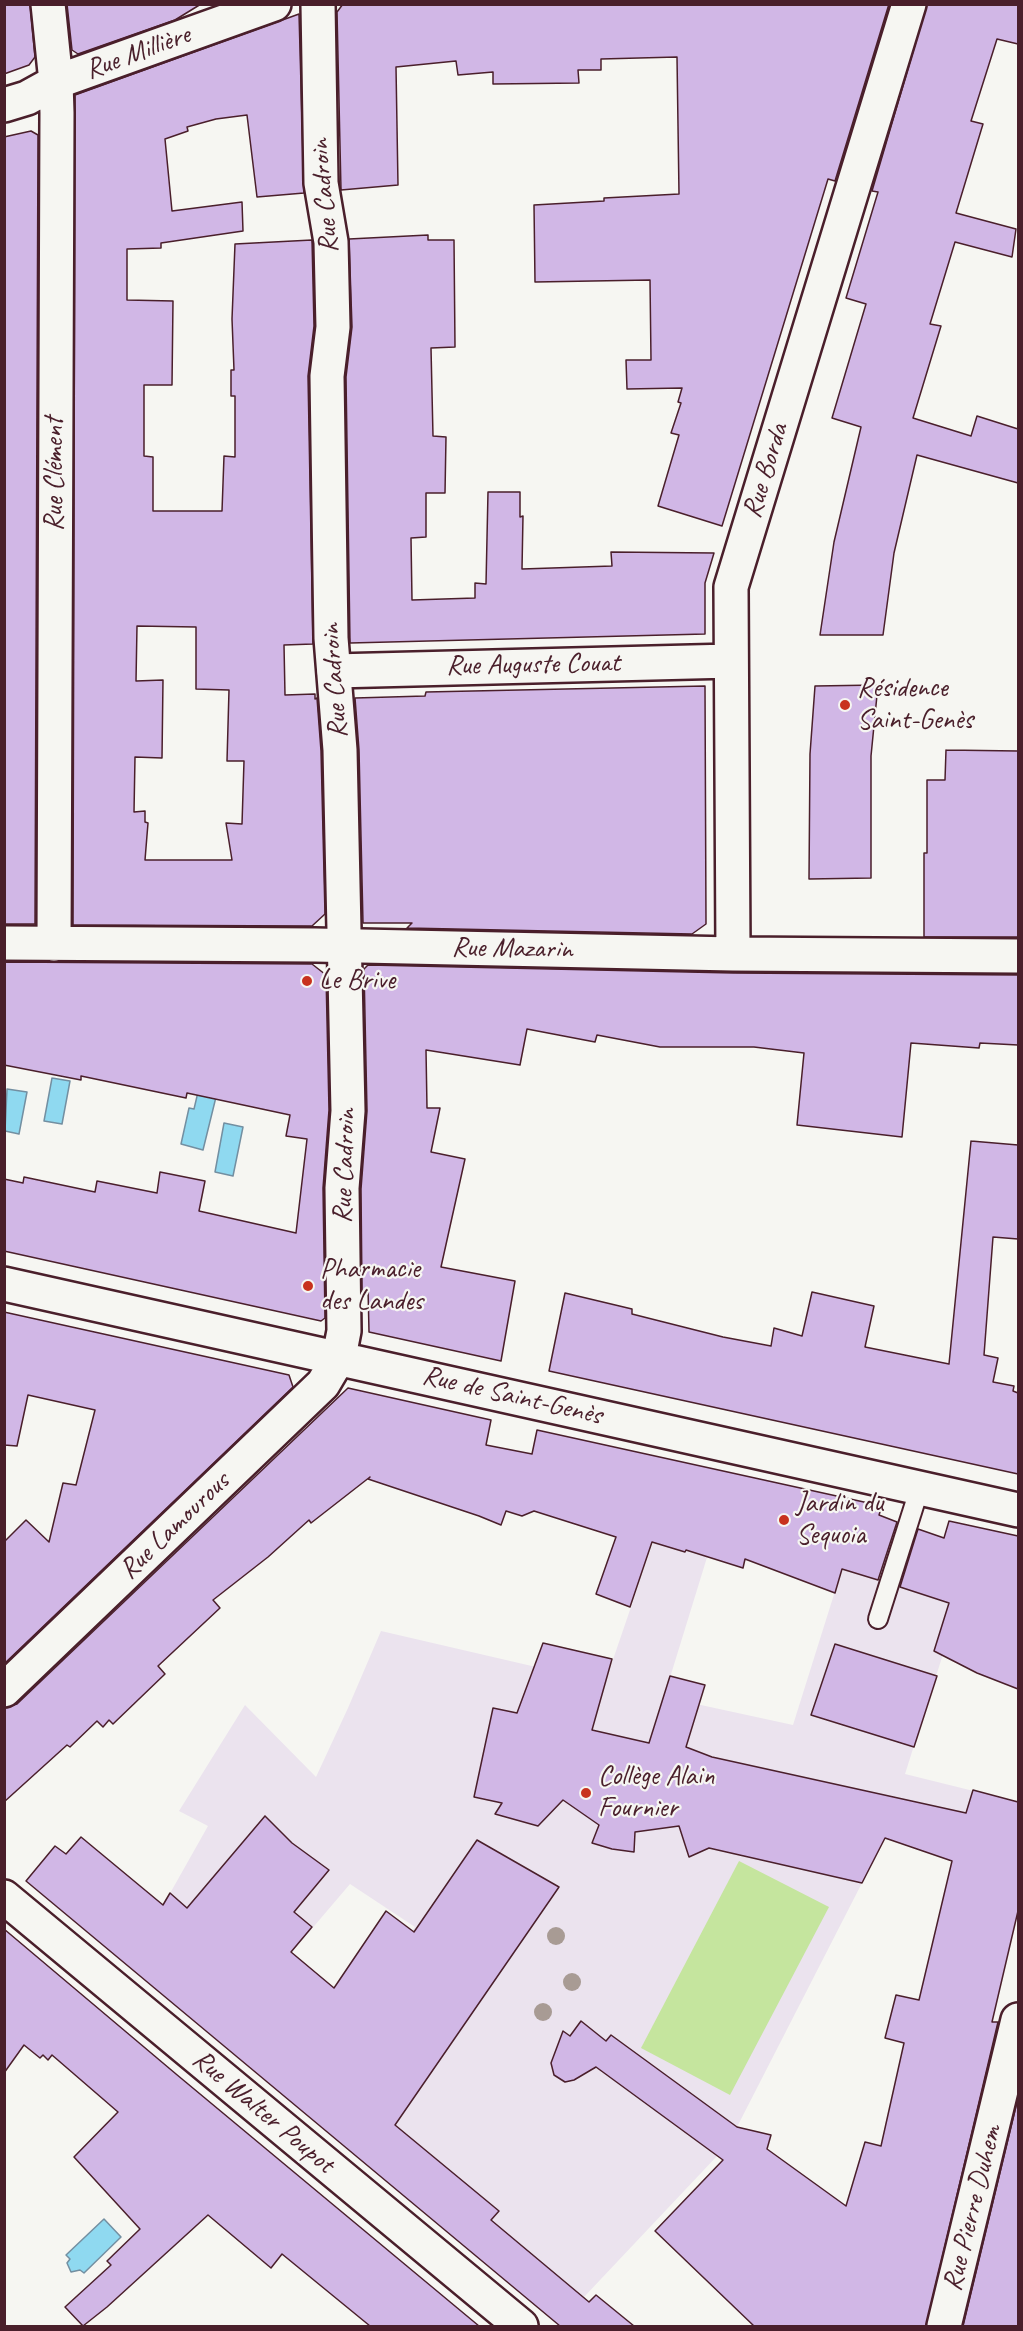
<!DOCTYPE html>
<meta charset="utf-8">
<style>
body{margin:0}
#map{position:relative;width:1023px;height:2331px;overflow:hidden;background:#f6f6f2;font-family:Caveat,sans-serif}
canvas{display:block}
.frame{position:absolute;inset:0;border:6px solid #4a1f2b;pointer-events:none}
</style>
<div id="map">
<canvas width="1023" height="2331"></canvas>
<div class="frame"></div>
</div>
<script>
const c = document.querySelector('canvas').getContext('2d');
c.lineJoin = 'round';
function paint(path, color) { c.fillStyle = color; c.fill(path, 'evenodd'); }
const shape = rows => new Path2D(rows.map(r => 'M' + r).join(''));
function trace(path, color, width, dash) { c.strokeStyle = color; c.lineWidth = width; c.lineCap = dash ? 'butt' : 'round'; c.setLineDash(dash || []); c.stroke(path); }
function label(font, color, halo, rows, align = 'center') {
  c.font = font + ' Caveat,sans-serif'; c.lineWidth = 4.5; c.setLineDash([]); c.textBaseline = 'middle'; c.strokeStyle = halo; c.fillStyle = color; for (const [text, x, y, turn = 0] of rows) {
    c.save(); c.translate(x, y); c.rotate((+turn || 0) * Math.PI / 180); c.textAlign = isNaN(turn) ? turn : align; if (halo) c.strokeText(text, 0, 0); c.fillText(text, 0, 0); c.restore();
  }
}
paint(shape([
 [733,1473,664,1697,793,1725,863,1502,882,1506,879,1517,944,1538,983,1528,905,1774,1018,1802,1018,1825,966,1813,952,1848,885,1838,737,2127,718,2155,584,2297,586,2300,564,2326,560,2326,287,2098,340,2035,415,1927,350,1884,217,2040,118,1958,164,1904,208,1826,179,1811,245,1705,316,1777,348,1708,381,1631,605,1683,658,1528]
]), '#ebe3ee');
paint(shape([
 [739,1861,829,1907,730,2095,641,2048]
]), '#c5e59e');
const water = shape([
 [52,1078,70,1081,62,1124,44,1121,52,1078],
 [7,1089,27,1092,19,1134,5,1131,7,1089],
 [198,1092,216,1097,203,1150,181,1144,189,1108,194,1109,198,1092],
 [224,1123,243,1127,233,1176,215,1172,224,1123],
 [104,2219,121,2237,84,2273,80,2270,71,2272,67,2263,70,2259,66,2255,104,2219]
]);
paint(water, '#8fd9f0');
trace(water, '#738fa1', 1.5);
const building = shape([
 [4,4,30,4,35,57,29,65,4,74,4,4],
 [67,4,201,4,175,20,78,54,72,50,67,4],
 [343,4,889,4,835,181,828,179,722,526,658,506,679,435,671,433,681,403,678,402,682,388,627,389,626,360,651,360,650,280,535,282,534,205,604,201,604,198,679,194,677,57,601,59,601,70,578,70,579,83,493,84,493,72,458,75,456,61,396,67,398,185,341,190,337,12,343,4],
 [927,4,1018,4,1018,44,997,39,971,121,983,124,956,213,1016,229,1012,257,955,242,930,324,941,326,913,418,971,436,977,416,1018,429,1018,483,917,455,894,553,883,635,820,635,834,542,861,427,832,418,866,304,846,298,878,192,872,191,927,4],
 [299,14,304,193,257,197,247,115,216,119,187,127,188,131,165,139,172,211,242,202,243,231,161,243,161,248,127,249,127,300,173,301,172,385,144,385,144,456,153,457,153,511,222,511,224,456,235,457,235,396,231,396,231,370,234,370,232,319,235,244,312,240,314,326,308,376,313,644,284,645,285,695,315,694,315,699,317,698,321,751,325,914,312,926,73,925,75,95,299,14],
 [137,626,196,627,196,689,229,690,227,761,244,761,242,824,226,823,232,860,145,860,148,823,145,822,145,811,134,812,135,757,162,758,163,680,136,681,137,626],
 [31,131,38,135,35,924,4,924,4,137,31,131],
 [428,235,428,240,454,240,455,347,431,348,433,436,446,437,445,493,426,493,426,537,411,538,412,600,475,598,475,583,486,584,488,492,520,492,520,517,523,516,522,569,612,566,611,552,714,553,705,583,705,634,350,643,346,377,352,327,349,239,428,235],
 [878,685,871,756,871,878,809,879,810,754,815,686,878,685],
 [705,686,706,924,692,934,407,928,412,923,363,923,359,750,355,698,425,696,426,692,705,686],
 [946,750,1018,751,1018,937,924,937,924,853,927,853,927,780,945,780,946,750],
 [4,962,312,964,326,975,329,1110,323,1188,325,1318,321,1321,4,1251,4,1179,23,1183,24,1177,95,1192,97,1181,157,1193,160,1172,205,1181,199,1211,296,1233,307,1139,286,1136,290,1115,187,1093,186,1098,81,1076,81,1080,4,1065,4,962],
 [368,965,733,973,1018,975,1018,1045,980,1043,979,1048,911,1043,902,1137,797,1125,804,1053,754,1047,660,1047,597,1035,595,1042,527,1029,520,1065,426,1050,427,1108,440,1108,431,1152,465,1159,441,1267,515,1281,501,1361,369,1332,368,1288,362,1292,361,1189,367,1111,364,969,368,965],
 [971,1141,1018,1145,1018,1239,993,1237,984,1355,998,1358,993,1382,1014,1386,1013,1391,1018,1393,1018,1474,549,1371,565,1293,632,1309,632,1314,723,1337,771,1346,774,1328,802,1336,812,1292,874,1306,865,1347,949,1364,971,1141],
 [4,1312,289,1375,293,1387,4,1664,4,1542,26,1520,49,1542,63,1483,76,1485,95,1410,28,1395,17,1446,4,1445,4,1312],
 [348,1388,491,1420,486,1445,532,1454,537,1430,882,1506,879,1515,897,1522,878,1580,842,1569,835,1593,745,1559,743,1568,686,1550,685,1552,652,1542,630,1607,596,1594,616,1537,534,1511,522,1516,506,1511,501,1525,479,1516,368,1479,370,1477,311,1523,309,1520,268,1557,213,1600,220,1608,158,1666,165,1674,113,1724,109,1720,103,1727,97,1721,70,1747,67,1745,4,1802,4,1708,17,1704,348,1388],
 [949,1521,1018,1536,1018,1689,977,1673,934,1651,949,1603,900,1587,918,1529,944,1538,949,1521],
 [543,1643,612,1659,592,1730,649,1743,670,1676,705,1685,686,1747,712,1757,966,1813,973,1790,1018,1802,1018,1911,992,2022,998,2022,926,2326,754,2326,655,2231,723,2160,596,2067,574,2080,565,2082,554,2075,551,2063,563,2031,570,2036,581,2021,606,2041,611,2035,737,2127,771,2135,767,2149,846,2206,865,2142,881,2146,904,2043,885,2038,896,1995,919,2000,952,1861,885,1838,862,1883,709,1848,689,1857,679,1826,635,1832,634,1852,612,1849,592,1843,599,1825,563,1800,538,1826,495,1814,502,1803,474,1797,493,1708,517,1713,543,1643],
 [835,1644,937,1676,914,1747,811,1715,835,1644],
 [265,1816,292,1843,329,1870,294,1912,312,1927,291,1952,334,1988,386,1911,414,1932,477,1840,559,1887,395,2125,499,2211,491,2220,589,2302,596,2295,634,2326,560,2326,26,1881,55,1846,66,1854,81,1837,163,1905,170,1893,187,1908,265,1816],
 [4,1929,176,2074,479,2326,370,2326,282,2254,271,2268,208,2215,107,2307,83,2326,65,2307,111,2265,107,2261,140,2229,74,2157,118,2112,52,2055,48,2060,43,2055,40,2058,24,2045,4,2073,4,1929],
 [1018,2098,1018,2326,963,2326,1018,2098]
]);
paint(building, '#d1b7e6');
trace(building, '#4a1f2b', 1.5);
const service = shape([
 [878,1619,920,1487]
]);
const minor = shape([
 [48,4,56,82,57,113,54,944],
 [4,105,27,98,56,82,274,4],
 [334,671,731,661],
 [4,943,315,945,733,954,1018,956],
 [733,954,731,587,909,4],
 [4,1897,521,2326],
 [944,2326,1018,2020]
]);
const tertiary = shape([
 [4,1284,1018,1510],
 [4,1690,323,1384,339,1357,344,1331,342,1188,348,1111,340,750,331,638,327,376,333,327,331,242,321,183,318,4]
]);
trace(service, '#4a1f2b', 22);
trace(minor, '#4a1f2b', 38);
trace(tertiary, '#4a1f2b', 38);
trace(service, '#f6f6f2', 18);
trace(minor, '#f6f6f2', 33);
trace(tertiary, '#f6f6f2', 33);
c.fillStyle = '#a89b94';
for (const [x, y] of [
 [556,1936],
 [572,1982],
 [543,2012]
]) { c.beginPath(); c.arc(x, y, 9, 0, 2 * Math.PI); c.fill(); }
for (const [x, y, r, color] of [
 [845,705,6,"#c8321e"],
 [307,981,6,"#c8321e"],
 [308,1286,6,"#c8321e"],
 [784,1520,6,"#c8321e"],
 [586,1793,6,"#c8321e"]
]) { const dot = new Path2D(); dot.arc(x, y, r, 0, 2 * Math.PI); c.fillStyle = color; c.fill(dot); trace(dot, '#f6f6f2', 2); }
label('28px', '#4a1f2b', '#f6f6f2', [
 ["Rue Millière",138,53,-20],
 ["Rue Cadroin",325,196,-95],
 ["Rue Borda",766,471,-73],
 ["Rue Clément",55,474,-90],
 ["Rue Auguste Couat",533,665,-1],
 ["Rue Cadroin",335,681,-94],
 ["Rue Mazarin",512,949,1],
 ["Rue Cadroin",345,1166,-88],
 ["Rue de Saint-Genès",512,1396,13],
 ["Rue Lamourous",175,1526,-44],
 ["Rue Walter Poupot",263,2112,40],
 ["Rue Pierre Duhem",973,2208,-76]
]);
label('28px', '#4a1f2b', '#f6f6f2', [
 ["Résidence",857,689],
 ["Saint-Genès",857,721],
 ["Le Brive",319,981],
 ["Pharmacie",320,1270],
 ["des Landes",320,1302],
 ["Jardin du",796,1504],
 ["Sequoia",796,1536],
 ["Collège Alain",598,1777],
 ["Fournier",598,1809]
], 'left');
</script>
